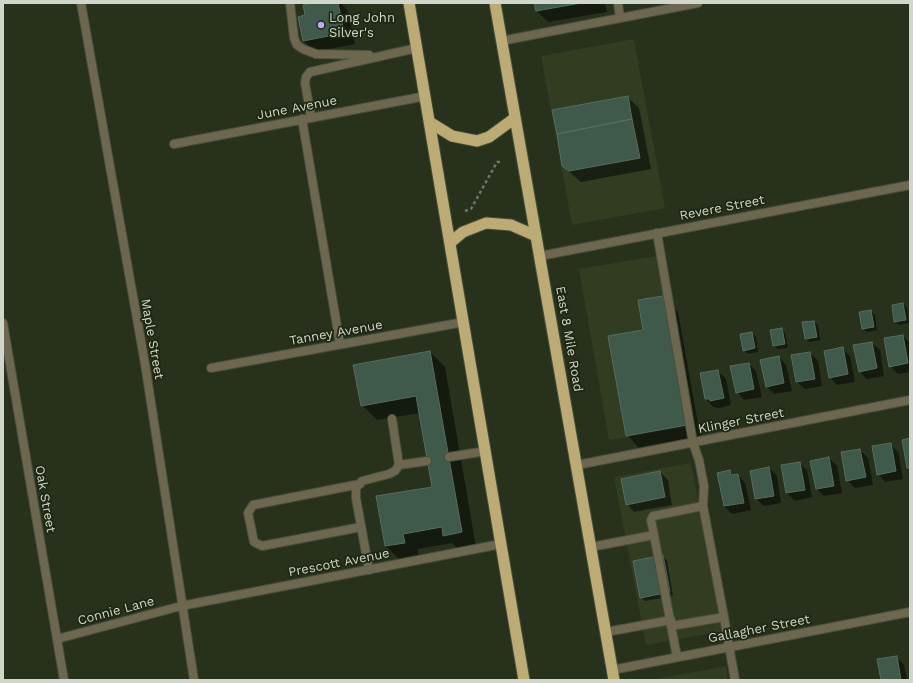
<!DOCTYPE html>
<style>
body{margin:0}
#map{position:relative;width:913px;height:683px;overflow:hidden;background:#28311c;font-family:"Work Sans",sans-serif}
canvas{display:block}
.frame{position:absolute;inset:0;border:4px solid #d0d6c9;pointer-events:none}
</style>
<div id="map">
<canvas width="913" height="683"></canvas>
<div class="frame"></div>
</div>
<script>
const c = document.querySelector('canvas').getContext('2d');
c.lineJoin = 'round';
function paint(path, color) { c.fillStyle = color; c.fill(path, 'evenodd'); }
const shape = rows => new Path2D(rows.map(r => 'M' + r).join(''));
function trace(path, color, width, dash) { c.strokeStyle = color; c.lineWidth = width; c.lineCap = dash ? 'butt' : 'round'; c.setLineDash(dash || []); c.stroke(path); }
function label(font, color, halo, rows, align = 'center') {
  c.font = font + ' "Work Sans",sans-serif'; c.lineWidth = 3.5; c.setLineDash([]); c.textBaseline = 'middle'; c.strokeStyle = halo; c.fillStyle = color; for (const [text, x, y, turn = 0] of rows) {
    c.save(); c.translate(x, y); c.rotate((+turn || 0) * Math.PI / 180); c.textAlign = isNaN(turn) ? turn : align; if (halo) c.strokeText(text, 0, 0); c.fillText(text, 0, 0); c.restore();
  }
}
paint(shape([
 [634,39,665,208,572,225,541,56],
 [657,256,687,427,609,440,579,269],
 [691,463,723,631,646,645,614,477],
 [726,666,728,680,651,680]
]), '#313c20');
paint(shape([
 [318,3,341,3,348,11,355,44,315,52,303,41,306,16],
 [535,3,605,3,607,12,548,22,537,11],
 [627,97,639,108,651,169,581,182,563,166],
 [663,297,678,312,701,440,642,451,627,435],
 [903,304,907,308,909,323,899,325,895,321],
 [871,311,875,315,877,330,867,332,863,328],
 [814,322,818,325,820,340,810,342,806,338],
 [782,329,785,333,788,348,778,349,774,346],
 [752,333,756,337,758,352,748,354,744,350],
 [903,336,910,343,910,372,898,374,890,366],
 [872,343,880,350,884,376,867,379,859,371],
 [843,349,850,356,855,382,837,385,830,377],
 [430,352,445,367,476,547,459,550,452,543,418,549,419,558,401,561,386,546,433,488,420,413,377,420,362,405],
 [810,353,818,361,822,386,805,389,797,382],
 [779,357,786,365,792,391,774,394,766,386],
 [749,364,756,371,762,397,744,400,737,392],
 [718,371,726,379,731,405,719,408,713,407,706,399],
 [890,444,898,452,903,479,885,482,878,474],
 [860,450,868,458,873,485,855,488,847,480],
 [829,458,837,466,842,493,824,496,816,488],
 [800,463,807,470,812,497,795,501,787,493,782,466],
 [769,468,777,476,781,503,764,506,756,499],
 [730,471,734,476,738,475,745,483,751,510,732,514,724,506],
 [660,472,668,480,672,505,634,512,627,504],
 [663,557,667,560,673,596,645,601,641,597],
 [896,657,904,665,907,680,882,680]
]), '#0007');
const building = shape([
 [313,3,338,3,344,33,303,41,298,17,305,15,303,5,313,3],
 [534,3,581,3,536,11,534,3],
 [628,96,632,119,557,134,552,110,628,96],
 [632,119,640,158,569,171,562,166,557,134,632,119],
 [663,296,687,425,626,436,608,336,643,330,638,300,663,296],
 [903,303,906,320,894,322,892,305,903,303],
 [871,310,874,327,862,329,859,312,871,310],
 [814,321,817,337,805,339,802,322,814,321],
 [782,328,785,344,773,346,770,330,782,328],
 [752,332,755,348,743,351,740,334,752,332],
 [903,335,908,363,889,367,884,338,903,335],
 [872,342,877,368,859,372,853,345,872,342],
 [843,347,848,374,829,378,824,351,843,347],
 [430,351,462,532,443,536,442,527,403,534,405,543,385,546,376,496,432,487,416,396,361,406,353,365,430,351],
 [810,352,815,379,796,382,791,355,810,352],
 [779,356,784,383,766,387,760,360,779,356],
 [749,363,754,389,736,393,730,366,749,363],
 [718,370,724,398,710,401,710,399,705,399,700,373,718,370],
 [910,438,910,468,907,468,902,440,910,438],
 [891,443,896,471,877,475,872,446,891,443],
 [860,449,866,477,846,481,841,452,860,449],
 [829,457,834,486,816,489,810,461,829,457],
 [800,462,805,490,786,493,781,465,800,462],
 [769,467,774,496,755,499,750,471,769,467],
 [730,470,731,475,738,474,744,503,724,506,717,473,730,470],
 [660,471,665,497,626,505,621,479,660,471],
 [663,555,670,592,640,598,633,561,663,555],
 [897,656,901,680,881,680,877,659,897,656]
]);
paint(building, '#3f594b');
trace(building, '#546e60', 1);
const service = shape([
 [290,3,294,38,297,45,303,49,316,54,369,55],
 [618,3,620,18],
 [311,117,305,83,306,77,310,72,417,48],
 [302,119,340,344],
 [657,233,693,443,699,460,704,486,703,506,724,617],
 [449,457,486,451],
 [399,465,427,461],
 [360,484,253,505,248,513,254,542,262,546,361,527],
 [654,535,651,520,653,516,703,506],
 [591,547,654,535,677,657],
 [369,570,356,498,356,488,362,481,389,474,395,471,399,465,392,419],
 [671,626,724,617,735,680],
 [606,632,671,620]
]);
const minor = shape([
 [81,3,145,364,194,680],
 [501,41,698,3],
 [174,144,426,96],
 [540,256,910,185],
 [3,323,64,680],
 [211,368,464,322],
 [577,465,910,400],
 [57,639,181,606,501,544],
 [612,670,910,612]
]);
const trunk = shape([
 [409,3,524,680],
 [495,3,614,680],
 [431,123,452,136,477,141,489,137,515,118],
 [451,242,463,232,486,223,511,225,536,236]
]);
trace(service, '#464f3b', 10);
trace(minor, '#464f3b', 10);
trace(trunk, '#464f3b', 13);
trace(shape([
 [465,211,471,209,497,162,502,162]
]), '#6f7665', 2.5, [3, 3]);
trace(service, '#6e6750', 8);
trace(minor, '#6e6750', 8);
trace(trunk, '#bcab75', 11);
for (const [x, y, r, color] of [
 [321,25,4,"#bfa9f4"]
]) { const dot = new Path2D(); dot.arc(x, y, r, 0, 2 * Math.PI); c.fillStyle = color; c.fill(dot); trace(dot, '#1e2712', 1.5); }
label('13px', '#d0d6c9', '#1e2712', [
 ["Long John",329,18],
 ["Silver's",329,33]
], 'left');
label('13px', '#d0d6c9', '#1e2712', [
 ["June Avenue",297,108,-11],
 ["Revere Street",722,208,-11],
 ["Tanney Avenue",336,333,-10],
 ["Maple Street",152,339,80],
 ["East 8 Mile Road",569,339,80],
 ["Klinger Street",741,421,-11],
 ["Oak Street",45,499,80],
 ["Prescott Avenue",339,563,-11],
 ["Connie Lane",116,611,-15],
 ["Gallagher Street",759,629,-11]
]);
</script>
